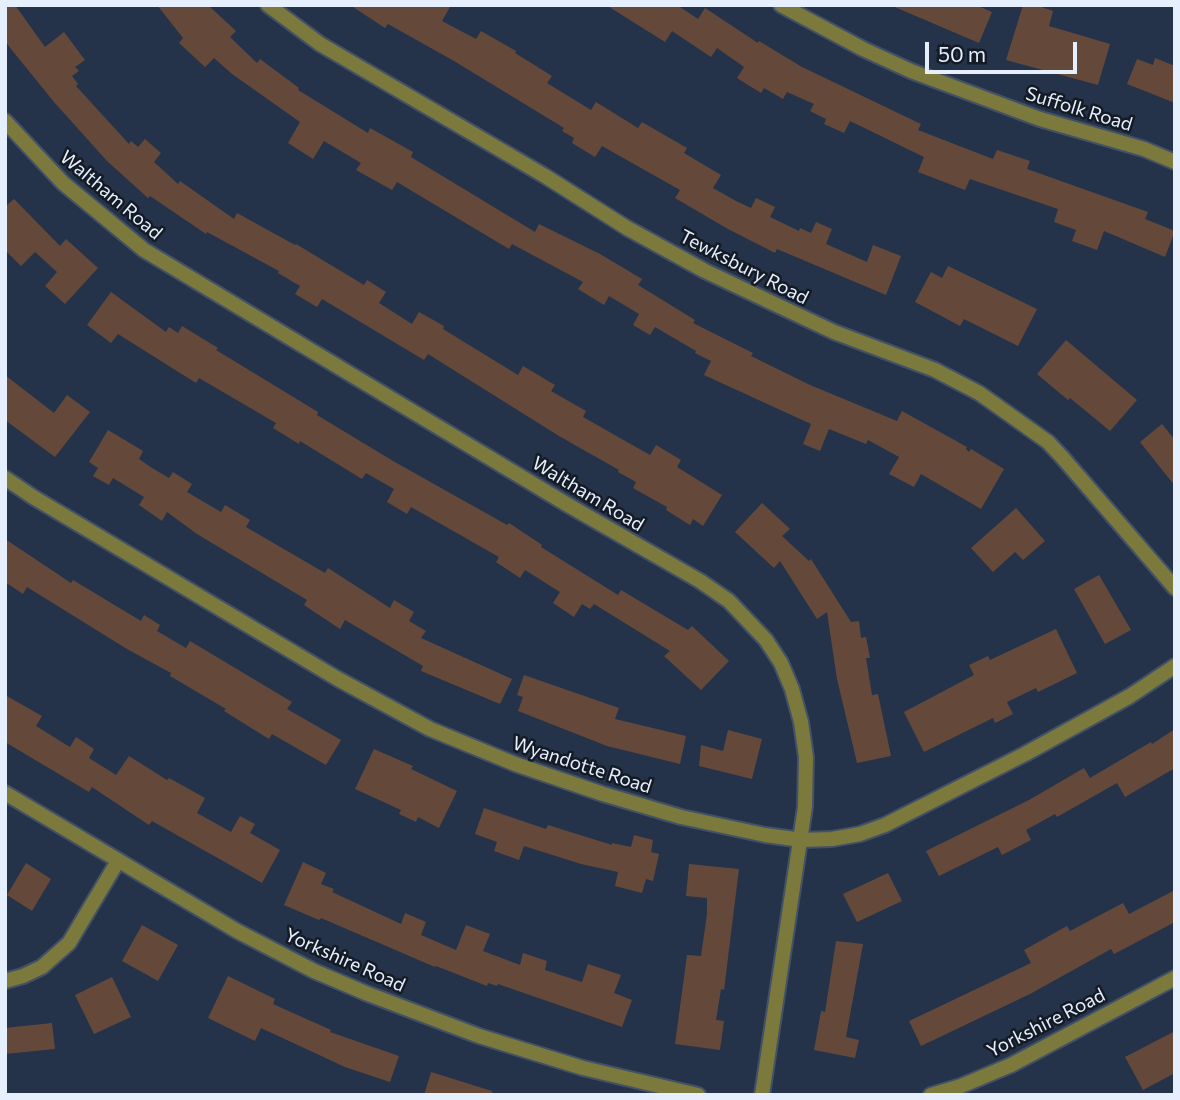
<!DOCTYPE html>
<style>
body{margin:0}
#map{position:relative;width:1180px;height:1100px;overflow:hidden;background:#243349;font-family:Commissioner,sans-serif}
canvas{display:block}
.frame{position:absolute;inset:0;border:7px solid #e5effd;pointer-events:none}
.scale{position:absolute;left:925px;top:42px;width:152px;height:32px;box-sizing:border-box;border:4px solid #e5effd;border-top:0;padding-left:9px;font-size:21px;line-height:24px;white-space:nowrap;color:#e5effd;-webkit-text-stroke:5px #141b25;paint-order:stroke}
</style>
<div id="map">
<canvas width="1180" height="1100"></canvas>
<div class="frame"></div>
<div class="scale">50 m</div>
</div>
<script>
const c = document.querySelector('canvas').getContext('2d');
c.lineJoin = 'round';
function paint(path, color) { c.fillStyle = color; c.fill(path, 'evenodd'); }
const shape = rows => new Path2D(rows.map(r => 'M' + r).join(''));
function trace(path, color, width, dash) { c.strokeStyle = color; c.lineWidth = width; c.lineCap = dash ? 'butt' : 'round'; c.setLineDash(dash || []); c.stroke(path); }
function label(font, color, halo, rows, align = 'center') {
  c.font = font + ' Commissioner,sans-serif'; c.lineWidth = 5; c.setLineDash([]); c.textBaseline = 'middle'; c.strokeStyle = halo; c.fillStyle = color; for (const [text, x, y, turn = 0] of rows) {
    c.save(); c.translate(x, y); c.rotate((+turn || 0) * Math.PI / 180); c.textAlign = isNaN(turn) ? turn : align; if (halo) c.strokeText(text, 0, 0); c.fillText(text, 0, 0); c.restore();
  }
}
paint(shape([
 [5,5,15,5,45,47,64,32,85,60,75,67,79,71,72,76,78,84,76,86,129,144,131,141,138,147,145,139,161,153,154,162,178,184,180,181,234,219,237,213,295,245,296,244,364,285,367,280,386,292,379,303,412,324,419,312,444,326,443,329,518,375,523,366,555,385,551,391,586,411,583,417,650,455,656,445,681,460,677,467,722,495,703,526,693,519,690,525,666,510,667,507,633,488,636,482,618,472,619,470,559,436,428,354,424,360,322,299,317,307,295,294,300,286,278,273,279,271,207,232,206,234,150,196,148,198,107,161,54,102,11,49,5,41],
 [157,5,208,5,236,31,230,37,257,63,260,59,299,88,298,90,368,133,370,128,413,152,411,157,535,232,539,224,600,254,642,279,638,285,695,320,693,323,753,353,751,356,810,385,897,421,902,411,967,447,966,449,969,452,971,449,1004,469,981,509,921,474,914,487,889,474,899,457,868,440,866,444,829,429,820,451,803,444,811,424,704,375,711,361,695,353,696,351,655,327,650,335,633,325,639,314,609,296,604,305,578,289,583,282,512,244,509,249,397,182,392,190,356,170,361,163,324,141,313,159,288,143,300,122,232,74,214,58,205,67,179,43,183,38],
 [350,5,451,5,442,21,476,39,481,31,516,51,515,53,552,76,547,83,591,110,596,102,638,128,642,122,687,148,684,153,721,175,713,188,736,201,751,208,756,198,775,207,770,217,799,231,800,228,811,233,816,222,832,229,826,244,867,262,873,245,901,256,886,295,777,249,775,253,728,229,675,198,680,190,602,146,595,157,572,143,574,138,562,131,564,128,454,61,388,24,385,28],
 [606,5,677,5,698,19,705,8,758,43,759,41,802,67,921,124,918,130,993,159,997,150,1030,161,1027,169,1148,212,1145,219,1175,231,1165,257,1104,231,1097,250,1072,241,1076,230,1054,222,1058,209,970,179,965,190,918,172,924,157,850,121,844,133,824,124,826,119,810,111,814,104,787,92,783,99,764,88,761,93,737,78,744,67,717,48,711,57,672,31,665,42],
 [890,5,976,5,992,12,979,43],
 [1023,5,1036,5,1053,11,1049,26,1110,44,1098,85,1006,60],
 [1155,58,1175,66,1175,103,1127,84,1137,59,1153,65],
 [14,199,60,246,66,239,98,268,65,304,45,286,57,272,35,252,21,266,5,250,5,207],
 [948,266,1037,309,1018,346,964,319,960,326,915,302,931,272,942,278],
 [111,292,166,332,169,327,178,333,182,326,218,348,216,350,318,412,317,415,393,461,507,525,509,523,542,545,541,547,618,595,621,590,688,630,692,626,729,661,701,690,664,656,670,651,594,604,590,609,582,604,574,617,553,603,560,592,525,570,520,578,496,562,499,557,411,507,407,514,387,502,394,489,366,473,362,479,300,441,299,444,273,428,276,423,199,378,196,383,118,334,111,343,87,325],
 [1066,340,1137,400,1110,431,1070,398,1068,400,1037,374],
 [5,375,54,413,67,395,90,412,55,457,5,420],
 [1162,424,1175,440,1175,486,1140,442],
 [108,430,143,451,139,459,152,468,169,478,173,472,192,484,187,492,221,512,225,505,250,520,246,527,325,573,328,568,390,608,394,600,414,612,409,621,426,631,421,638,512,679,500,704,421,671,423,666,345,620,340,629,304,605,307,600,197,534,167,512,162,521,139,505,144,497,113,478,109,485,93,476,98,468,89,462],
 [762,503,790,529,782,536,809,561,811,559,851,622,859,621,861,638,866,637,870,658,866,658,872,695,878,694,891,756,857,763,837,679,827,612,817,619,780,561,774,568,735,532],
 [1016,508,1045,541,1023,560,1015,552,993,572,971,548],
 [5,539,71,583,73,580,141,621,144,615,160,625,157,631,186,648,190,641,292,702,287,709,341,740,326,765,272,734,269,739,224,711,226,709,170,676,171,673,127,649,27,587,23,594,5,582],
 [1099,575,1131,630,1105,644,1074,589],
 [1056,629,1077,673,1038,692,1036,688,1007,702,1013,714,995,723,993,718,924,752,904,712,974,675,969,665,988,656,990,660],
 [524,675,619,708,615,719,686,736,680,764,607,746,518,711,523,697,517,695],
 [5,695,42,716,36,726,70,747,76,737,94,749,89,758,116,775,129,756,167,780,169,778,205,798,197,813,231,832,240,816,255,824,250,833,280,850,262,883,152,821,149,825,92,787,89,792,5,742],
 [1175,729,1175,768,1125,797,1117,783,1057,817,1055,814,1026,830,1031,840,1002,855,998,847,939,876,926,851,1029,800,1084,768,1090,778,1151,742,1152,744],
 [728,730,762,739,752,779,699,766,701,745,723,751],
 [374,749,413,766,411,769,457,791,439,828,418,817,416,822,399,814,401,810,355,789],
 [484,808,546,829,548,825,612,845,612,843,631,847,634,835,653,840,651,852,659,854,653,881,646,879,642,893,615,886,618,872,581,864,524,846,519,860,494,851,497,842,475,834],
 [303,862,326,873,321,884,334,889,332,892,401,924,405,913,426,922,421,935,456,950,466,925,490,934,483,951,520,965,523,953,547,961,545,970,582,982,588,964,621,975,614,993,632,1000,622,1027,498,984,497,986,488,983,487,986,436,966,435,967,321,918,319,920,284,905],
 [26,863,51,879,32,911,7,895],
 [689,864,739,869,724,990,721,989,716,1020,724,1021,720,1050,675,1044,687,955,701,956,707,914,707,898,686,896],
 [888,873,902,901,857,922,843,894],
 [1175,890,1175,922,1114,954,1111,949,1030,994,921,1046,909,1021,1031,963,1024,950,1067,926,1070,931,1123,903,1129,914],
 [142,925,178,945,158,981,122,961],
 [836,941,863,944,846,1037,859,1040,855,1058,814,1050,821,1011,825,1012],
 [228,976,275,999,273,1004,331,1030,330,1032,399,1056,390,1082,345,1067,261,1028,255,1041,208,1018],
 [112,977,131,1017,94,1034,75,995],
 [52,1023,55,1049,5,1054,5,1028],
 [1175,1031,1175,1073,1143,1090,1125,1057],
 [431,1072,492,1091,492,1095,424,1095]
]), '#64493b');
const minor = shape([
 [268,5,320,44,545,176,627,228,705,271,834,332,935,370,979,393,1048,442,1062,457,1175,588],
 [781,5,863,49,911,71,1040,119,1144,149,1175,162],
 [5,121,63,183,144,250,568,505,700,581,729,601,766,640,781,663,792,689,801,722,806,757,805,807,762,1095],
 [5,478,33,497,338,679,430,729,515,764,603,794,681,817,765,835,802,840,832,839,860,834,885,825,1025,754,1130,696,1175,666],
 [5,793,237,931,314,971,368,994,479,1036,583,1068,698,1095],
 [5,981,23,976,42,967,69,943,118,861],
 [931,1095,961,1086,1011,1065,1175,978]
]);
trace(minor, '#435166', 18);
trace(minor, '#7c793d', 14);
label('19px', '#e5effd', '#141b25', [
 ["Suffolk Road",1079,109,17],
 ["Waltham Road",111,195,40],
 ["Tewksbury Road",744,267,27],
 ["Waltham Road",588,494,31],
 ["Wyandotte Road",582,765,18],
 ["Yorkshire Road",345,960,24],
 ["Yorkshire Road",1046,1023,-27]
]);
</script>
